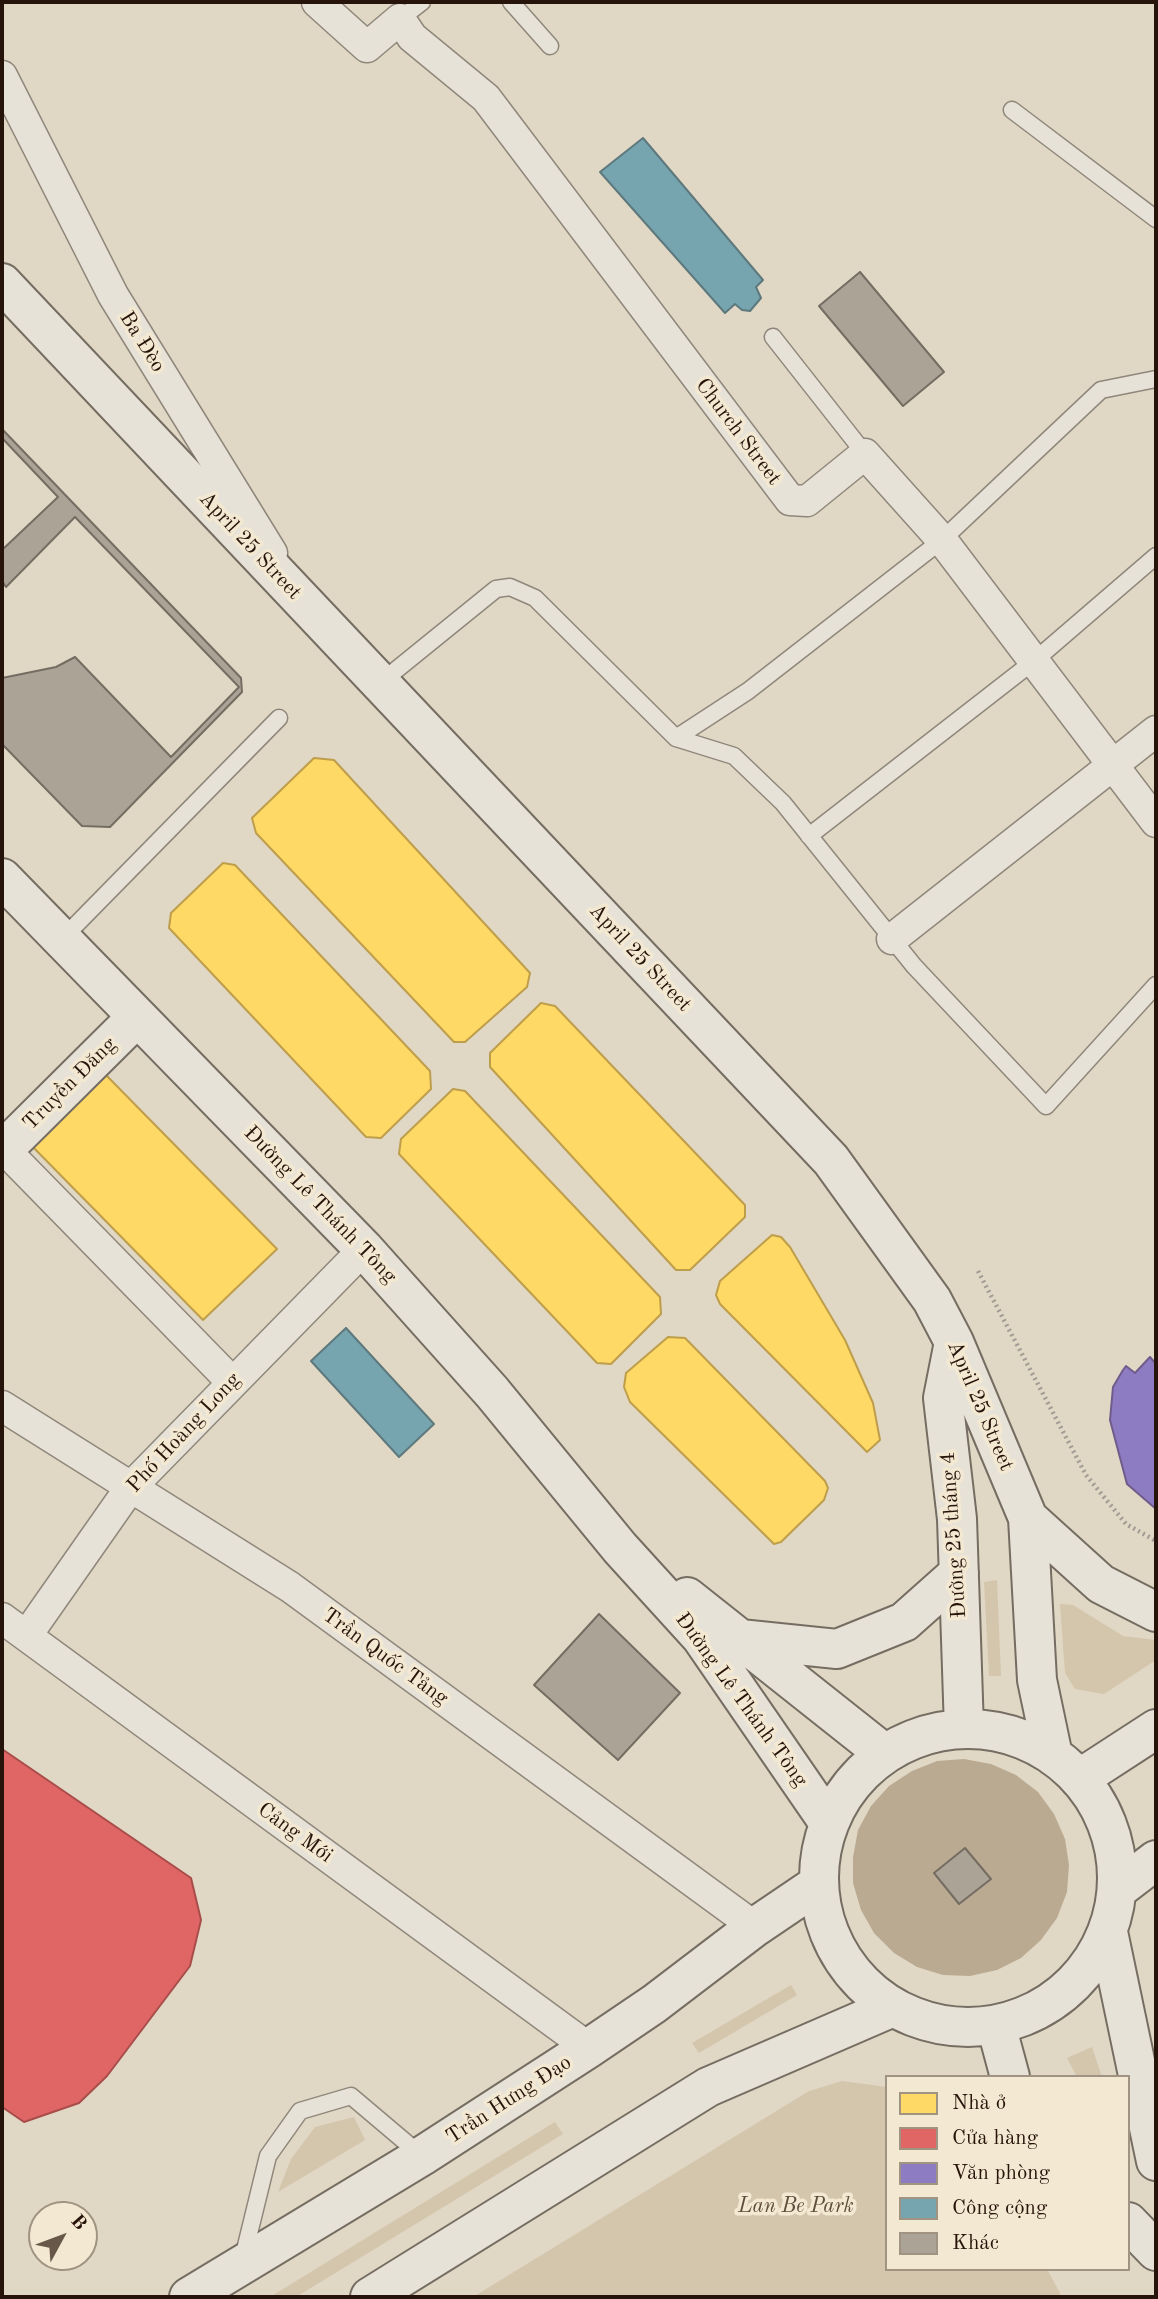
<!DOCTYPE html>
<meta charset="utf-8">
<style>
body{margin:0}
#map{position:relative;width:1158px;height:2299px;overflow:hidden;background:#e0d7c4;font-family:"Old Standard TT",serif}
canvas{display:block}
.frame{position:absolute;inset:0;border:4px solid #261309;pointer-events:none}
.legend{position:absolute;left:885px;top:2075px;width:245px;height:196px;box-sizing:border-box;background:#f3e8d1;border:2px solid #a19381;margin:0;padding:9px 12px;list-style:none;font-size:21px;color:#261309}
.legend li{display:flex;align-items:center;gap:14px;height:35px}
.legend b{width:35px;border:2px solid #a19381}
.north{position:absolute;left:28px;top:2201px;width:70px;height:70px;box-sizing:border-box;background:#f3e8d1;border:2px solid #a19381;border-radius:50%;rotate:49deg;font-size:19px;font-weight:700;line-height:28px;text-align:center;color:#261309}
.north::after{content:'';display:block;margin:auto;width:24px;height:32px;background:#67584a;clip-path:polygon(50% 0,100% 100%,50% 72%,0 100%)}
</style>
<div id="map">
<canvas width="1158" height="2299"></canvas>
<div class="frame"></div>
<ul class="legend">
<li><b style="height:19px;background:#ffd966"></b>Nhà ở</li>
<li><b style="height:19px;background:#e06666"></b>Cửa hàng</li>
<li><b style="height:19px;background:#8e7cc3"></b>Văn phòng</li>
<li><b style="height:19px;background:#76a5af"></b>Công cộng</li>
<li><b style="height:19px;background:#aba396"></b>Khác</li>
</ul>
<div class="north">B</div>
</div>
<script>
const c = document.querySelector('canvas').getContext('2d');
c.lineJoin = 'round';
function paint(path, color) { c.fillStyle = color; c.fill(path, 'evenodd'); }
const shape = rows => new Path2D(rows.map(r => 'M' + r).join(''));
function trace(path, color, width, dash) { c.strokeStyle = color; c.lineWidth = width; c.lineCap = dash ? 'butt' : 'round'; c.setLineDash(dash || []); c.stroke(path); }
function label(font, color, halo, rows, align = 'center') {
  c.font = font + ' "Old Standard TT",serif'; c.lineWidth = 7; c.setLineDash([]); c.textBaseline = 'middle'; c.strokeStyle = halo; c.fillStyle = color; for (const [text, x, y, turn = 0] of rows) {
    c.save(); c.translate(x, y); c.rotate((+turn || 0) * Math.PI / 180); c.textAlign = isNaN(turn) ? turn : align; if (halo) c.strokeText(text, 0, 0); c.fillText(text, 0, 0); c.restore();
  }
}
paint(shape([
 [997,1580,1001,1676,989,1676,984,1582],
 [1060,1604,1073,1605,1123,1636,1156,1640,1156,1660,1104,1694,1075,1689,1065,1673],
 [791,1985,797,1995,699,2053,692,2043],
 [1092,2047,1102,2077,1077,2077,1067,2058],
 [842,2081,887,2087,887,2269,1047,2269,1062,2297,473,2297,809,2091],
 [354,2117,365,2140,278,2192,291,2159,315,2127],
 [555,2122,563,2134,296,2297,270,2297]
]), '#d4c6ad');
paint(shape([
 [964,1759,991,1764,1016,1775,1038,1792,1054,1814,1065,1839,1069,1865,1067,1892,1057,1918,1041,1940,1021,1958,997,1970,970,1976,943,1975,917,1967,894,1953,874,1933,861,1910,853,1883,853,1857,858,1830,871,1806,889,1786,912,1771,937,1761],
 [965,1848,990,1879,959,1904,934,1873]
]), '#baaa92');
const homes = shape([
 [314,758,334,760,530,973,527,987,465,1042,454,1042,256,833,252,818,314,758],
 [223,863,235,865,430,1071,431,1089,381,1138,366,1137,169,928,171,913,223,863],
 [541,1003,555,1006,745,1205,745,1217,690,1270,676,1270,490,1067,490,1053,541,1003],
 [104,1073,277,1249,203,1320,28,1142,104,1073],
 [453,1089,465,1091,660,1297,661,1314,611,1364,597,1363,399,1154,401,1139,453,1089],
 [772,1235,781,1237,790,1247,845,1340,873,1403,880,1440,867,1452,720,1304,716,1295,720,1281,772,1235],
 [668,1337,685,1338,825,1481,828,1488,824,1500,781,1542,774,1544,630,1402,624,1387,626,1373,668,1337]
]);
paint(homes, '#ffd966');
trace(homes, '#be9e4a', 2);
const shops = shape([
 [2,1749,191,1878,201,1920,190,1966,107,2076,79,2103,24,2122,2,2107,2,1749]
]);
paint(shops, '#e06666');
trace(shops, '#a84d4a', 2);
const offices = shape([
 [1150,1357,1156,1364,1156,1509,1127,1484,1110,1420,1113,1387,1123,1370,1126,1366,1135,1373,1150,1357]
]);
paint(offices, '#8e7cc3');
trace(offices, '#6f5c8b', 2);
const public = shape([
 [643,138,763,280,756,287,761,298,750,311,742,310,735,304,725,313,600,172,643,138],
 [346,1328,434,1424,399,1457,311,1361,346,1328]
]);
paint(public, '#76a5af');
trace(public, '#5e797d', 2);
const building = shape([
 [860,272,944,372,903,406,819,306,860,272],
 [2,429,241,678,242,692,110,827,82,826,2,744,2,429],
 [2,438,58,497,2,550,2,438],
 [75,517,239,687,171,757,75,657,56,667,2,678,2,581,6,587,75,517],
 [599,1614,680,1693,618,1760,534,1685,599,1614],
 [965,1848,991,1879,959,1904,934,1873,965,1848]
]);
paint(building, '#aba396');
trace(building, '#756d62', 2);
const lane = shape([
 [511,2,550,46],
 [400,19,422,2],
 [1012,110,1156,219],
 [773,337,865,454],
 [380,683,496,589,510,587,535,598,676,738,734,756,783,803,914,966,1046,1106,1156,985],
 [676,738,748,691,942,540,1101,390,1156,379],
 [809,836,1034,661,1156,556],
 [61,940,279,718],
 [243,2258,268,2156,300,2111,351,2096,422,2156]
]);
const street = shape([
 [317,2,367,47,400,19,412,37,486,98,790,500,807,501,865,454,942,540,1156,822],
 [2,76,113,295,272,553],
 [892,939,1156,731],
 [4,1149,232,1382],
 [2,1406,290,1587,755,1927],
 [2,1618,589,2048],
 [27,1635,130,1488,364,1249]
]);
const secondary = shape([
 [2,283,831,1160,932,1300,954,1342,1028,1518,1037,1680,1053,1756],
 [2,878,364,1249,492,1392,620,1548,701,1637,829,1823],
 [2,1151,137,1017],
 [954,1342,943,1398,957,1519,964,1729],
 [1028,1518,1101,1584,1156,1612],
 [687,1597,885,1754],
 [740,1639,837,1649,904,1622,959,1573],
 '819 1878a149 149 0 1 1 298 0a149 149 0 1 1-298 0Z',
 [1079,1779,1156,1729],
 [1117,1890,1156,1860],
 [1108,1932,1156,2161],
 [996,2025,1010,2077],
 [1128,2222,1156,2251],
 [189,2297,422,2156,589,2048,654,2004,755,1927,817,1885],
 [370,2297,708,2087,893,2007]
]);
trace(lane, '#8f877b', 19);
trace(street, '#8f877b', 33);
trace(secondary, '#756d62', 42);
trace(shape([
 [978,1271,1086,1475,1126,1524,1156,1541]
]), '#a29c94', 4.5, [2, 3.5]);
trace(lane, '#e7e2d8', 16);
trace(street, '#e7e2d8', 30);
trace(secondary, '#e7e2d8', 38);
label('21px', '#261309', '#f3e8d1', [
 ["Ba Đèo",142,342,58],
 ["Church Street",738,432,53],
 ["April 25 Street",250,546,47],
 ["April 25 Street",640,958,47],
 ["Truyền Đăng",70,1084,-45],
 ["Đường Lê Thánh Tông",320,1205,46],
 ["April 25 Street",980,1406,67],
 ["Phố Hoàng Long",184,1433,-47],
 ["Đường 25 tháng 4",954,1535,-94],
 ["Trần Quốc Tảng",385,1657,36],
 ["Đường Lê Thánh Tông",741,1700,54],
 ["Cảng Mới",295,1833,36],
 ["Trần Hưng Đạo",509,2100,-33]
]);
label('italic 21px', '#5f4d3c', '#f3e8d1', [
 ["Lan Be Park",796,2206]
]);
</script>
